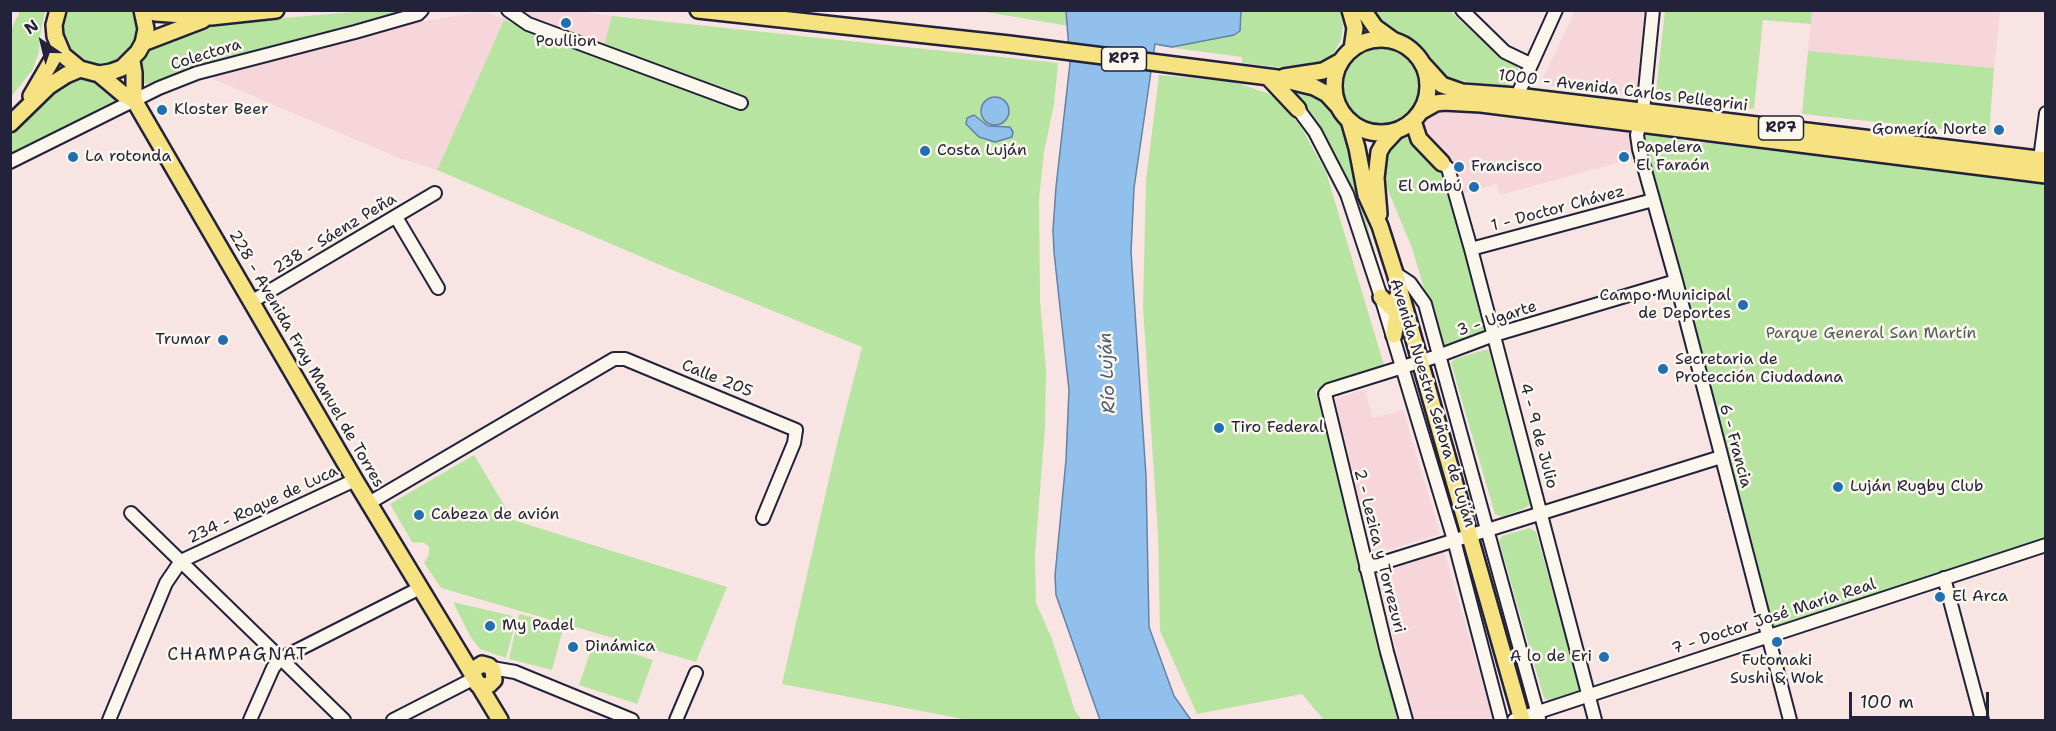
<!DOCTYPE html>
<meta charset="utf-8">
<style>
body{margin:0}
#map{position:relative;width:2056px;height:731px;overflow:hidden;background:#f8e4e2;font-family:"Shantell Sans",sans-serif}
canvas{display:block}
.frame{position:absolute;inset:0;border:12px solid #22223b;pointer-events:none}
.north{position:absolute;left:12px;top:12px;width:60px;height:60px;-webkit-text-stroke:4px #fbf7ec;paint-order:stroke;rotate:325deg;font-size:16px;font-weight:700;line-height:24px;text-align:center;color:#22223b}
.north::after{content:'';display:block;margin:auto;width:21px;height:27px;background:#22223b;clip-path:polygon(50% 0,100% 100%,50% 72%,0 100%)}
.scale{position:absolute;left:1849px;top:692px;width:140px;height:27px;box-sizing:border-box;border:3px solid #22223b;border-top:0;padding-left:8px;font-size:18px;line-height:21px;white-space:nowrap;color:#22223b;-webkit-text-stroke:4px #fbf7ec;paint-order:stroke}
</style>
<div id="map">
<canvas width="2056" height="731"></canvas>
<div class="frame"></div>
<div class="north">N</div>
<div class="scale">100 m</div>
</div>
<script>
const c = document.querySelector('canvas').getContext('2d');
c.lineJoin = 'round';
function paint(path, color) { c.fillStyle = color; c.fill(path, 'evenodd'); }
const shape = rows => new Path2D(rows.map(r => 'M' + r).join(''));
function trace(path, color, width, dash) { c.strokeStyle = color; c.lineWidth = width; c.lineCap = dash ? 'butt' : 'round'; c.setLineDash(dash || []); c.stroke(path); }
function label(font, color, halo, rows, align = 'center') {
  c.font = font + ' "Shantell Sans",sans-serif'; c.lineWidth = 5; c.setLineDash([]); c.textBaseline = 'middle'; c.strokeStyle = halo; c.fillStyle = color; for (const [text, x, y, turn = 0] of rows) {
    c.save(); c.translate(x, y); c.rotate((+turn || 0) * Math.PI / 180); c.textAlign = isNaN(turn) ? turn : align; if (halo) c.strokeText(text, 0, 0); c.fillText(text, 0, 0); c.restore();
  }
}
paint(shape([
 [508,10,569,10,612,16,601,55,504,20,437,170,399,158,206,76,382,29,482,11,504,19],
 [1575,11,1648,11,1638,96,1543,85,1541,82],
 [1812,11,2000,11,1994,68,1808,51],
 [1438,106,1623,127,1630,136,1635,158,1500,195,1497,184,1461,194,1451,159,1430,145,1421,129,1424,117],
 [1365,390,1373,418,1403,410,1440,534,1373,554,1333,399],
 [1444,552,1493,717,1482,720,1414,720,1377,573]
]), '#f6d6db');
paint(shape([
 [378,10,412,11,206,65,180,73,160,83,144,84,141,81,139,68,144,55,149,48,159,40,210,24],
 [986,10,1095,11,1093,30,986,12],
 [20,11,45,11,40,36,39,51,33,69,11,97,11,30],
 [68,11,133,11,137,29,135,41,129,51,120,59,109,64,97,65,85,62,75,55,67,45,64,33,64,21],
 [1169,11,1340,11,1343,26,1341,40,1333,55,1324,61,1306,68,1276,67,1242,63,1242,57,1159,46],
 [1367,11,1450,11,1497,54,1515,63,1519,71,1511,84,1504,87,1450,79,1434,68,1414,43,1389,30],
 [1665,11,1665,10,1812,11,1811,24,1763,20,1754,109,1655,99],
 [612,16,1058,63,1054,104,1044,152,1039,199,1040,300,1046,370,1045,427,1035,555,1036,603,1052,639,1075,711,1082,720,968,720,782,684,837,444,862,347,670,269,437,170,504,20,601,55],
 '1339 84a42 42 0 1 1 84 0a42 42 0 1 1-84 0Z',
 [1808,51,1994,68,1989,134,1802,114],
 [1159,75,1235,82,1269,94,1283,104,1301,127,1326,172,1384,365,1315,390,1363,561,1404,720,1324,720,1302,694,1197,714,1160,631,1158,535,1143,307,1146,181],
 [89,76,113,94,115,101,11,157,11,137,23,118,70,78],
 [1284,84,1307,88,1327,100,1346,130,1352,153,1357,187,1383,282,1385,296,1356,198,1342,168,1316,122,1299,99],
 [1411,127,1446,173,1486,324,1483,330,1477,334,1444,345,1440,341,1412,248,1383,178,1382,157,1398,134],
 [1640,131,1668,135,1685,141,1702,143,1734,142,2045,178,2045,538,1777,627,1771,625],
 [1484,350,1489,350,1530,504,1525,508,1502,517,1495,514,1451,363,1455,359],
 [474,455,513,520,727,587,696,662,441,588,424,563,429,554,429,547,424,543,412,542,390,504],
 [1530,528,1536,532,1580,687,1578,693,1549,701,1544,698,1499,541,1502,536],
 [453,602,517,617,506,658,480,649,470,636],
 [519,614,564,625,552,670,509,659],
 [594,641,653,660,637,704,579,685]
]), '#b8e4a1');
const water = shape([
 [1066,11,1241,11,1240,31,1234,35,1172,47,1155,44,1134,188,1131,252,1146,476,1149,627,1174,696,1191,720,1100,720,1056,595,1055,576,1066,460,1069,390,1054,252,1053,230,1056,187,1070,63,1066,11],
 '981 111a14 14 0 1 1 28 0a14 14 0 1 1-28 0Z',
 [974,115,988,126,1010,127,1013,132,1012,137,995,142,979,137,966,124,967,118,974,115]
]);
paint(water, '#91c0ec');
trace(water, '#6581a5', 1.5);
const minor = shape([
 [508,10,528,24,741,103],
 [1462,10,1505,52,1530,64],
 [1653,10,1643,111,1637,135,1639,149,1676,281,1790,720],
 [1517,96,1556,10],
 [1298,109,1315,132,1347,194,1381,297,1454,540,1501,720],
 [2040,159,2046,113],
 [10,162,159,88,197,73,355,32,418,14,422,10],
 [1442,163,1448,168,1471,249,1595,720],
 [396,217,438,288],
 [1471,249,1653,200],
 [1395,273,1410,283,1425,304,1539,718],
 [251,302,435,193],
 [369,503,614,359,625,359,796,430,794,443,763,518],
 [131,513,344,720],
 [1366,568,1721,457],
 [1944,578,1982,720],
 [492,668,515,672,632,720],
 [109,720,166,583,181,561,355,480],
 [250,720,273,668,280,659,420,588],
 [393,720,473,679],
 [676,720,696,673],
 [1406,720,1387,652,1325,394,1329,390,1438,356,1494,335,1676,281],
 [1514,720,2046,545]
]);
const major = shape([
 [58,10,54,25,55,36,63,55,80,69,99,74,111,72,122,68,138,52,143,43,146,29,142,10],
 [146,10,155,13,211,17,276,10],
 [698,10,1009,44,1277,78,1314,87,1327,94,1337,105],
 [1350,10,1355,28,1352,49],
 [1363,10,1375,27,1393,40],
 '1334 86a47 47 0 1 1 94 0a47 47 0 1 1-94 0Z',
 [143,43,203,20],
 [132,61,134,73,134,100],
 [1422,63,1442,85,1462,92,1517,96,2046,160],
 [99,74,124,95,134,100,355,480,500,720],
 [1268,77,1298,109],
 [1284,77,1323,71,1341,61],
 [31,96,52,60,58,46],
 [1420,112,1436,103,1444,102,1481,104,2046,175],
 [1349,120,1357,148,1366,195,1380,226,1395,273,1522,720],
 [1413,121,1419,139,1442,163],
 [10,124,49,86,66,75,80,69],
 [1379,214,1376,178,1379,152,1383,145,1396,131],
 [1381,297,1400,316],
 [1394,335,1397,313,1397,297],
 [472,675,476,668,482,664,489,666,493,670,494,680,489,685,483,686,477,684]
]);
trace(minor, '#22223b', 16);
trace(major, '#22223b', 20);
trace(minor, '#fbf7ec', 12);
trace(major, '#f7e281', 15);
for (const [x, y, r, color] of [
 [566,23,6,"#1f6fb2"],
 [162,110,6,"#1f6fb2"],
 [1999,130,6,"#1f6fb2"],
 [925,151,6,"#1f6fb2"],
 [73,157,6,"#1f6fb2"],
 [1624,157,6,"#1f6fb2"],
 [1459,167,6,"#1f6fb2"],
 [1474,187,6,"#1f6fb2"],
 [1743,305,6,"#1f6fb2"],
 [223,340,6,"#1f6fb2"],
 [1663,369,6,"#1f6fb2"],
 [1219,428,6,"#1f6fb2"],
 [1838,487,6,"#1f6fb2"],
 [419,515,6,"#1f6fb2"],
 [1940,597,6,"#1f6fb2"],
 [490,626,6,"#1f6fb2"],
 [1777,642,6,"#1f6fb2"],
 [573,647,6,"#1f6fb2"],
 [1604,657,6,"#1f6fb2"]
]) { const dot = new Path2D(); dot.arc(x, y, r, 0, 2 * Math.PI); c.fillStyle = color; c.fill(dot); trace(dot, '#fbf7ec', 2); }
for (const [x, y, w] of [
 [1124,59,45],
 [1781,128,45]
]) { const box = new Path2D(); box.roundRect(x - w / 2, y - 12, w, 24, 4.5); c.fillStyle = '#fbf7ec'; c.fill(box); trace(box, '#22223b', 1.5); }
label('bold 15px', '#22223b', null, [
 ["RP7",1124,59],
 ["RP7",1781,128]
]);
label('16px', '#22223b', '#fbf7ec', [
 ["Poullion",566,42,"center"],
 ["Kloster Beer",174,110],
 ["Gomería Norte",1987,130,"right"],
 ["Papelera",1636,148],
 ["El Faraón",1636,166],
 ["Costa Luján",937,151],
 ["La rotonda",85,157],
 ["Francisco",1471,167],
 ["El Ombú",1462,187,"right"],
 ["Campo Municipal",1731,296,"right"],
 ["de Deportes",1731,314,"right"],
 ["Trumar",211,340,"right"],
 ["Secretaria de",1675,360],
 ["Protección Ciudadana",1675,378],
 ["Tiro Federal",1231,428],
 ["Luján Rugby Club",1850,487],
 ["Cabeza de avión",431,515],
 ["El Arca",1952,597],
 ["My Padel",502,626],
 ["Dinámica",585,647],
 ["A lo de Eri",1592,657,"right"],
 ["Futomaki",1777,661,"center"],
 ["Sushi & Wok",1777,679,"center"]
], 'left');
label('16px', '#22223b', '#fbf7ec', [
 ["Colectora",206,55,-17],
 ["1000 - Avenida Carlos Pellegrini",1623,91,7],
 ["1 - Doctor Chávez",1558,209,-15],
 ["238 - Sáenz Peña",335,234,-31],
 ["3 - Ugarte",1497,319,-18],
 ["228 - Avenida Fray Manuel de Torres",306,359,60],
 ["Calle 205",717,379,22],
 ["Avenida Nuestra Señora de Luján",1432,403,73],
 ["4 - 9 de Julio",1538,436,75],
 ["6 - Francia",1735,446,75],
 ["234 - Roque de Luca",263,505,-25],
 ["2 - Lezica y Torrezuri",1379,551,76],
 ["7 - Doctor José María Real",1774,617,-18]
]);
label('16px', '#4f5c5a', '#fbf7ec', [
 ["Parque General San Martín",1871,334]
]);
label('italic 18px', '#495979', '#fbf7ec', [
 ["Río Luján",1108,373,-93]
]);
c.letterSpacing = '1.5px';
label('18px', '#22223b', '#fbf7ec', [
 ["CHAMPAGNAT",238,655]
]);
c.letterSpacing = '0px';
</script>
